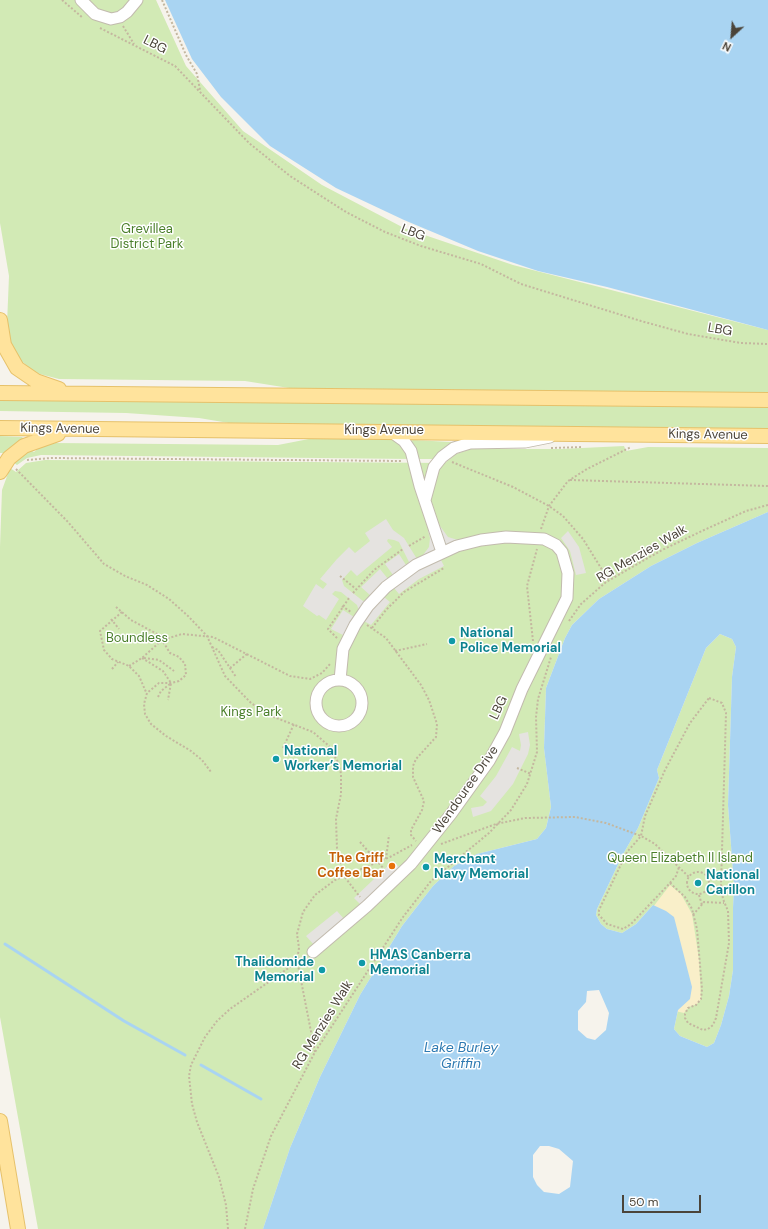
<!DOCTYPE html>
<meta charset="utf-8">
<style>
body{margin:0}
#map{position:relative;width:768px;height:1229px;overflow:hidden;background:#f6f3ec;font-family:"DM Sans",sans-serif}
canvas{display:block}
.north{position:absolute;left:712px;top:16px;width:40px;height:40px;-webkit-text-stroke:3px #fff;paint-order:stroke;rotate:206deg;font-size:11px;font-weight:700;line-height:16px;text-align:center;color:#4b4439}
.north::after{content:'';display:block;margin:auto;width:14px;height:18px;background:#4b4439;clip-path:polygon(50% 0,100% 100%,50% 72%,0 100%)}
.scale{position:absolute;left:622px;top:1195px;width:79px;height:18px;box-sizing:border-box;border:2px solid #4b4439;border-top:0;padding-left:5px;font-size:12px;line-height:14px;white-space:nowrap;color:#4b4439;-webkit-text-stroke:3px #fff;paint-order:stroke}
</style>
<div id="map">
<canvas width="768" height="1229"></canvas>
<div class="north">N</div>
<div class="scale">50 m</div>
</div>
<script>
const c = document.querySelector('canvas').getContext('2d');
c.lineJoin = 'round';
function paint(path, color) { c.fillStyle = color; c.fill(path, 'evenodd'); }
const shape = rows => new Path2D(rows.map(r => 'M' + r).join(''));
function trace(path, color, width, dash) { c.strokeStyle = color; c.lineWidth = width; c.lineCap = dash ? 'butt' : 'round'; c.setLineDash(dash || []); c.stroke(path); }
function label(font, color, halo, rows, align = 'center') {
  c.font = font + ' "DM Sans",sans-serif'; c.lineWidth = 3; c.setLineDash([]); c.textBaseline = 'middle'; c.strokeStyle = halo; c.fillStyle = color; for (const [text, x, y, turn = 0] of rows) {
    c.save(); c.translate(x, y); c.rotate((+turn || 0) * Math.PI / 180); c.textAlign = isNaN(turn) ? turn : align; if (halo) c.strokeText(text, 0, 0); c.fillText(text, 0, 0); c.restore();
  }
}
paint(shape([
 [0,0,156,0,186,66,243,131,322,185,404,228,513,265,768,330,768,393,289,388,245,381,59,379,36,373,20,360,10,342,7,324,9,276,0,223],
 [15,400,768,407,768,430,229,423,199,418,126,413,0,411,0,401],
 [0,436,22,437,23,438,5,453,0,453],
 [314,438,396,440,412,459,41,455,27,458,17,465,14,463,30,450,34,452,41,446,55,443,278,445],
 [413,440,451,442,452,444,437,459,419,459,411,441],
 [624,446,626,451,648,447,768,448,768,512,697,543,651,566,599,599,572,625,565,638,546,688,544,748,551,807,546,828,537,839,477,854,454,866,433,886,402,926,360,995,320,1077,290,1148,263,1229,38,1229,0,1017,0,547,2,490,10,468,16,472,26,463,45,460,445,463,456,454,471,449,561,449],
 [720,634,732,639,736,647,732,677,728,805,734,886,733,908,733,970,729,996,721,1025,714,1043,707,1047,680,1036,674,1029,678,1010,653,905,636,924,622,933,607,929,601,924,596,915,597,909,622,856,638,828,659,778,657,770,706,648]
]), '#d2eab5');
paint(shape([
 [670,885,681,894,692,914,699,959,701,999,697,1004,689,1007,684,1013,675,1011,653,907]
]), '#f9efc9');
paint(shape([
 [386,519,393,530,404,538,417,559,423,555,429,547,430,538,428,531,440,526,448,537,458,540,440,558,444,566,419,579,399,594,394,588,386,595,384,597,390,602,371,625,364,621,350,644,341,640,343,635,331,629,343,610,354,617,359,611,357,605,341,592,335,591,332,594,339,599,326,620,319,615,317,616,303,606,316,584,323,589,327,584,320,579,337,559,349,547,355,553,370,541,365,533],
 [388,539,394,540,399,542,409,562,406,565,399,554,385,564,393,575,388,579,380,569,361,587,371,596,366,600,363,601,344,586,342,580,351,570,357,576,392,547,387,541],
 [568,531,579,547,586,573,576,575,570,551,561,538],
 [528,732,530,745,528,754,513,784,491,811,473,817,471,808,483,806,487,802,480,796,496,776,512,747,520,751,521,745,519,734],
 [393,861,400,868,361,905,354,898],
 [337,911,345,920,314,945,306,936]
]), '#e5e3e0');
paint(shape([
 [165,0,768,0,768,330,607,287,538,271,478,251,404,220,336,188,270,146,221,97,192,59],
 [768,512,768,1229,263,1229,290,1148,320,1077,360,995,402,926,433,886,454,866,477,854,537,839,546,828,551,807,544,748,546,688,565,638,572,625,599,599,651,566,697,543],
 [720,634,732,639,736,647,732,677,728,805,734,886,733,908,733,970,729,996,721,1025,714,1043,707,1047,680,1036,674,1029,678,1010,690,999,692,987,674,917,666,911,653,905,636,924,622,933,607,929,601,924,596,915,597,909,622,856,638,828,659,778,657,770,706,648],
 [599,990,609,1013,606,1030,595,1040,587,1038,578,1030,578,1011,586,1002,587,991],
 [540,1146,549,1146,559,1149,573,1161,570,1187,559,1194,544,1192,537,1185,533,1177,533,1155]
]), '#a9d4f2');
trace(shape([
 [5,944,124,1021,185,1055],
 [201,1065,261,1099]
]), '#a9d4f2', 3);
const minor = shape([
 [81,0,95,14,111,19,120,17,127,12,137,0],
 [390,431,404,441,411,451,420,486,442,552],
 [425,500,434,467,442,457,454,448,470,443,525,442,550,437],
 '316 703a23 23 0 1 1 46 0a23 23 0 1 1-46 0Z',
 [313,952,367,906,411,864,451,814,489,761,505,732,522,689,567,598,568,573,562,552,556,545,544,539,506,537,481,540,457,546,416,565,386,587,368,606,355,625,343,649,340,680]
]);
const major = shape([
 [0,320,4,345,17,368,36,381,59,389],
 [0,393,768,400],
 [0,428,768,436],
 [0,472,9,458,24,446,58,434],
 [0,1121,18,1229]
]);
trace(minor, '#c2bbae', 13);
trace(major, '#e6c16a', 16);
trace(shape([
 [62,0,83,18],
 [162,0,186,55,197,74,200,90],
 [123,26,134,44],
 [100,28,175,66,249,143,290,176,346,212,385,232,421,246,481,264,521,284,641,321,688,334,741,343,768,344],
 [551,448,583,447],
 [27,460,51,458,402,461],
 [452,462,513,487,549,506,563,516,583,539,609,581],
 [16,469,68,522,104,564,125,576,147,585,169,599,188,616,207,636,225,676,251,703,271,716,313,732,329,746,339,764,341,774,341,794,336,819,337,849,344,876,360,897],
 [570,480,768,486],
 [541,529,549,506,568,481,587,469,631,447],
 [409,546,426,536],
 [340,576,356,589],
 [353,593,374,570,403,549],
 [342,606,351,612],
 [116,607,131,620,159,635,170,653,179,657,185,664,186,675,179,681,171,683,159,683,147,693,144,704,145,714,151,724,166,736,191,751,202,760,211,772],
 [122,612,100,631,104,650,112,659,129,666,139,676,146,692],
 [111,619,119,629],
 [569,621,581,604,606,582,662,550,704,530,746,511,768,505],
 [367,625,386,638,421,685,429,700,437,724,436,737,416,759,413,766,413,777,424,801,422,810,411,830,411,835,416,841],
 [372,628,386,610,404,592,444,568],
 [337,638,328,629,349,598],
 [533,641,527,586,537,549],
 [212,647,218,650,236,677],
 [395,651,427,644],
 [142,658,163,671,171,683,168,700],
 [144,658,159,660,174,671],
 [129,666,142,658,162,640,182,634,213,637,290,676,310,679,322,673,330,664],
 [230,668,247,654],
 [112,669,118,662],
 [158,697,161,691,170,684],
 [709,698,722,703,726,713,721,885,723,899,728,911,729,943,716,1018,713,1025,708,1029,703,1030,688,1023,685,1018,685,1014,688,1008,696,1005,701,999,702,989,697,929,692,909,685,897,670,883,631,924,623,929,607,924,599,915,599,910,627,852,641,836,645,816,665,770,690,723,709,698],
 [283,748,294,724],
 [517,768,531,774],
 [360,842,384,869],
 [441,844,496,824,525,818,575,817,606,823,641,836,655,844,689,877],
 [386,859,389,835],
 '687 883a11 11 0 1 1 22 0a11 11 0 1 1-22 0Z',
 [707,878,721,878],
 [670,883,676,876,679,867],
 [699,895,702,905],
 [693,915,704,902,724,903],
 [315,1052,297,960,299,948,297,934,303,912,315,895,335,880,390,857,412,845],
 [228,1229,226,1205,219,1177,197,1122,192,1104,189,1076,191,1065,205,1037,217,1021,230,1009,290,967,297,960],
 [245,1229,253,1189,271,1136,315,1052,403,917,431,881,489,833,511,810,527,784,537,752,536,717,538,699,551,657]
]), '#c4b79f', 2, [2, 2]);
trace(minor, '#fff', 11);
trace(major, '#ffe39c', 14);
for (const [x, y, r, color] of [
 [452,641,4,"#0f9aa8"],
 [276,759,4,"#0f9aa8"],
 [392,866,4,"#e8710a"],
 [426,867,4,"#0f9aa8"],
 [698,883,4,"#0f9aa8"],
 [362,963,4,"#0f9aa8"],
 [322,970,4,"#0f9aa8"]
]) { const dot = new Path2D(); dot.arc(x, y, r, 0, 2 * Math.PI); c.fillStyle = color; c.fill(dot); trace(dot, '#fff', 1.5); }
label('13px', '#4b4439', '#fff', [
 ["LBG",155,45,27],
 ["LBG",413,233,21],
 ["LBG",720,330,10],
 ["Kings Avenue",60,429,1],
 ["Kings Avenue",384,431],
 ["Kings Avenue",708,435,1],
 ["RG Menzies Walk",642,554,-30],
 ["LBG",499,708,-65],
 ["Wendouree Drive",466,790,-55],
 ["RG Menzies Walk",323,1025,-58]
]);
label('13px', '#4a7f2a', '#fff', [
 ["Grevillea",147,230],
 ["District Park",147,245],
 ["Boundless",137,639],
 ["Kings Park",251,713],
 ["Queen Elizabeth II Island",680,859]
]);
label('bold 13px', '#0d838f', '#fff', [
 ["National",460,634],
 ["Police Memorial",460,649],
 ["National",284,752],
 ["Worker’s Memorial",284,767],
 ["Merchant",434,860],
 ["Navy Memorial",434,875],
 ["National",706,876],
 ["Carillon",706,891],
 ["HMAS Canberra",370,956],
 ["Memorial",370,971],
 ["Thalidomide",314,963,"right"],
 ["Memorial",314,978,"right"]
], 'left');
label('bold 13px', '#c56008', '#fff', [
 ["The Griff",384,859],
 ["Coffee Bar",384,874]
], 'right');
label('italic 14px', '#2e7ab2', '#fff', [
 ["Lake Burley",461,1048],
 ["Griffin",461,1064]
]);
</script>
